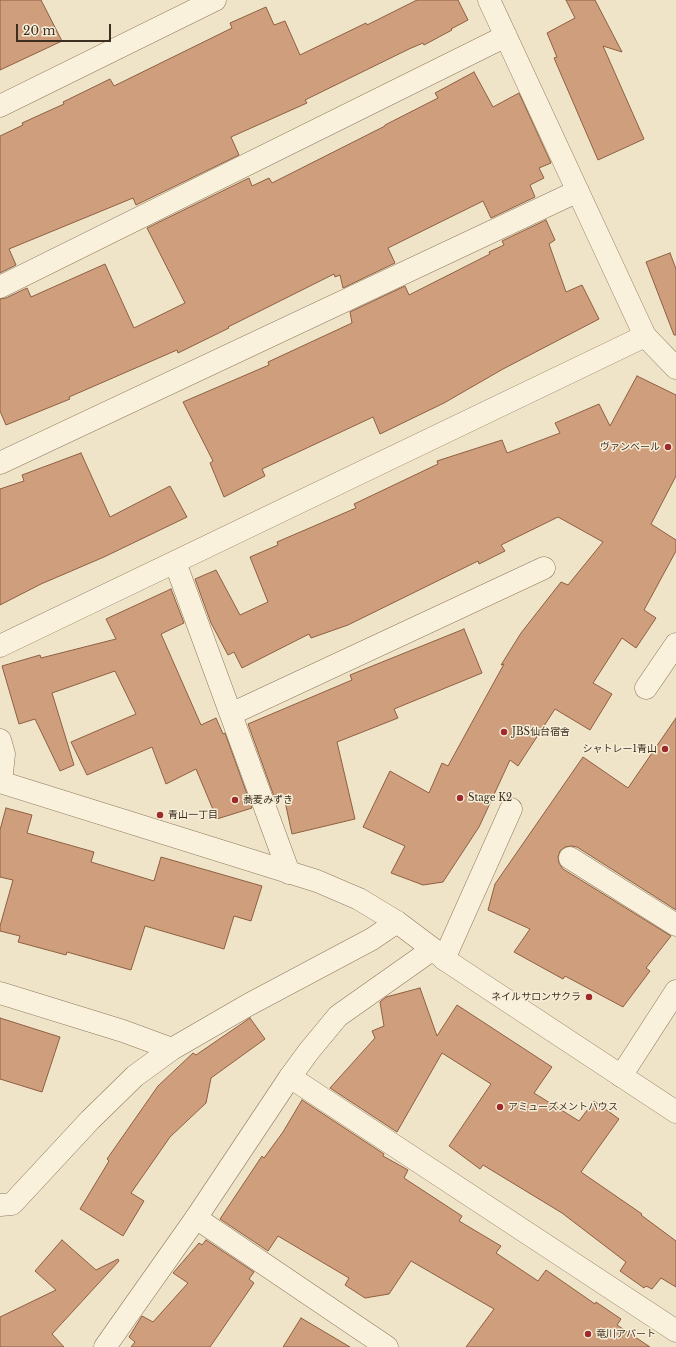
<!DOCTYPE html>
<meta charset="utf-8">
<style>
body{margin:0}
#map{position:relative;width:676px;height:1347px;overflow:hidden;background:#f0e4c8;font-family:"Libre Baskerville",serif}
canvas{display:block}
.scale{position:absolute;left:16px;top:24px;width:95px;height:18px;box-sizing:border-box;border:2px solid #3d2e20;border-top:0;padding-left:5px;font-size:12px;line-height:14px;white-space:nowrap;color:#3d2e20;-webkit-text-stroke:3px #f7eed8;paint-order:stroke}
</style>
<div id="map">
<canvas width="676" height="1347"></canvas>
<div class="scale">20 m</div>
</div>
<script>
const c = document.querySelector('canvas').getContext('2d');
c.lineJoin = 'round';
function paint(path, color) { c.fillStyle = color; c.fill(path, 'evenodd'); }
const shape = rows => new Path2D(rows.map(r => 'M' + r).join(''));
function trace(path, color, width, dash) { c.strokeStyle = color; c.lineWidth = width; c.lineCap = dash ? 'butt' : 'round'; c.setLineDash(dash || []); c.stroke(path); }
function label(font, color, halo, rows, align = 'center') {
  c.font = font + ' "Libre Baskerville","Noto Sans JP",serif'; c.lineWidth = 3; c.setLineDash([]); c.textBaseline = 'middle'; c.strokeStyle = halo; c.fillStyle = color; for (const [text, x, y, turn = 0] of rows) {
    c.save(); c.translate(x, y); c.rotate((+turn || 0) * Math.PI / 180); c.textAlign = isNaN(turn) ? turn : align; if (halo) c.strokeText(text, 0, 0); c.fillText(text, 0, 0); c.restore();
  }
}
const building = shape([
 [0,0,41,0,62,41,0,70,0,0],
 [417,0,458,0,468,20,451,29,452,30,424,45,423,43,409,49,305,100,307,103,231,137,239,155,136,205,133,198,9,249,16,265,0,273,0,136,23,125,22,123,64,104,63,102,110,79,114,86,232,28,230,23,266,7,274,25,285,21,300,55,366,23,367,25,417,0],
 [566,0,595,0,622,52,603,46,644,139,598,160,554,58,557,57,547,33,575,18,566,0],
 [474,72,493,107,519,93,551,163,539,168,544,178,530,185,535,197,491,218,483,201,388,248,395,263,343,288,340,275,335,277,334,274,228,327,229,328,178,353,177,350,69,397,70,399,6,425,0,411,0,299,6,298,27,288,31,297,105,264,134,328,185,303,147,228,249,178,252,186,269,178,272,183,385,126,385,125,438,98,435,93,474,72],
 [546,220,555,240,549,244,566,292,582,285,599,319,503,369,444,403,380,434,373,417,262,469,265,476,224,497,210,463,213,461,183,402,269,365,268,362,352,323,350,312,405,286,409,295,490,254,489,252,504,245,502,241,546,220],
 [670,253,676,269,676,335,674,335,646,262,670,253],
 [637,376,676,395,676,476,651,524,676,540,676,551,644,610,656,618,636,648,622,638,593,683,612,694,590,730,555,709,518,766,510,760,479,827,443,882,423,885,391,873,405,846,363,827,390,771,429,793,442,763,448,766,504,664,501,665,521,633,561,582,568,585,603,542,558,517,501,545,505,551,479,564,478,561,348,625,311,638,309,634,242,668,234,652,228,655,211,623,195,579,216,570,240,615,268,602,250,557,278,545,277,542,356,508,354,504,438,464,437,461,502,440,507,453,560,433,555,423,599,404,610,426,637,376],
 [81,453,110,517,170,486,187,517,104,557,41,584,0,605,0,489,24,481,22,475,81,453],
 [171,589,184,623,161,634,201,725,216,718,223,734,225,733,252,808,217,819,196,769,166,784,152,747,87,775,71,742,136,714,115,671,52,693,74,765,60,771,35,719,19,724,2,666,40,655,41,658,116,639,106,619,171,589],
 [464,629,482,673,394,709,398,718,337,742,355,819,292,834,284,797,275,799,248,724,352,680,350,675,464,629],
 [676,718,676,910,577,847,571,846,565,847,560,851,558,857,559,863,563,869,671,936,646,968,650,971,623,1007,565,976,563,979,514,952,530,929,488,910,495,884,583,757,628,788,676,718],
 [6,808,32,815,27,833,94,852,91,862,154,881,161,857,262,886,251,921,234,916,224,949,145,926,131,970,67,952,66,955,18,942,20,936,0,931,0,926,13,880,0,877,0,830,6,808],
 [420,988,437,1036,457,1005,552,1067,534,1093,579,1121,594,1101,619,1119,581,1172,642,1214,641,1215,676,1241,676,1287,661,1278,652,1289,646,1286,644,1288,620,1271,626,1262,562,1213,483,1165,480,1169,449,1146,491,1084,442,1053,397,1132,330,1088,375,1038,372,1031,384,1026,380,1002,386,997,420,988],
 [0,1018,60,1037,42,1092,0,1079,0,1018],
 [250,1018,265,1039,211,1078,206,1103,170,1137,131,1193,144,1201,123,1236,80,1209,109,1161,107,1159,158,1086,193,1053,196,1055,250,1018],
 [302,1100,384,1154,383,1156,408,1170,404,1178,462,1216,459,1221,501,1246,496,1253,538,1281,546,1270,595,1304,596,1302,621,1319,617,1325,650,1347,466,1347,494,1309,411,1261,389,1294,365,1298,345,1285,349,1278,278,1236,268,1251,220,1219,262,1156,264,1158,283,1132,302,1100],
 [62,1240,96,1270,118,1259,119,1261,52,1334,64,1347,0,1347,0,1317,56,1290,35,1271,62,1240],
 [206,1240,254,1272,249,1279,254,1283,210,1347,131,1347,135,1342,129,1337,142,1316,153,1322,188,1283,173,1273,199,1243,202,1245,206,1240],
 [301,1318,350,1347,283,1347,301,1318]
]);
paint(building, '#cf9f7d');
trace(building, '#8d5f41', 1);
const minor = shape([
 [489,0,645,336,676,368],
 [0,106,215,0],
 [0,287,506,36],
 [0,463,578,191],
 [175,562,289,873],
 [0,646,645,336],
 [646,688,676,644],
 [231,714,544,568],
 [0,740,4,754,1,782],
 [570,858,676,925],
 [444,959,511,809],
 [0,993,123,1031,172,1049],
 [621,1076,676,991],
 [290,1077,676,1331],
 [0,1205,12,1204,90,1120,135,1076,172,1049,248,1005,372,939,397,922],
 [196,1218,387,1347]
]);
const tertiary = shape([
 [0,782,317,881,359,899,397,922,433,949,444,959,676,1112],
 [105,1347,196,1218,290,1077,309,1051,338,1016,433,949]
]);
trace(minor, '#8d765c', 23);
trace(tertiary, '#8d765c', 23);
trace(minor, '#faf1dc', 22);
trace(tertiary, '#faf1dc', 22);
for (const [x, y, r, color] of [
 [668,447,4,"#9e2a2b"],
 [504,732,4,"#9e2a2b"],
 [665,749,4,"#9e2a2b"],
 [460,798,4,"#9e2a2b"],
 [235,800,4,"#9e2a2b"],
 [160,815,4,"#9e2a2b"],
 [589,997,4,"#9e2a2b"],
 [500,1107,4,"#9e2a2b"],
 [588,1334,4,"#9e2a2b"]
]) { const dot = new Path2D(); dot.arc(x, y, r, 0, 2 * Math.PI); c.fillStyle = color; c.fill(dot); trace(dot, '#f7eed8', 1.5); }
label('10px', '#3d2e20', '#f7eed8', [
 ["ヴァンベール",660,447,"right"],
 ["JBS仙台宿舎",512,732],
 ["シャトレー1青山",657,749,"right"],
 ["Stage K2",468,798],
 ["蕎麦みずき",243,800],
 ["青山一丁目",168,815],
 ["ネイルサロンサクラ",581,997,"right"],
 ["アミューズメントハウス",508,1107],
 ["竜川アパート",596,1334]
], 'left');
</script>
